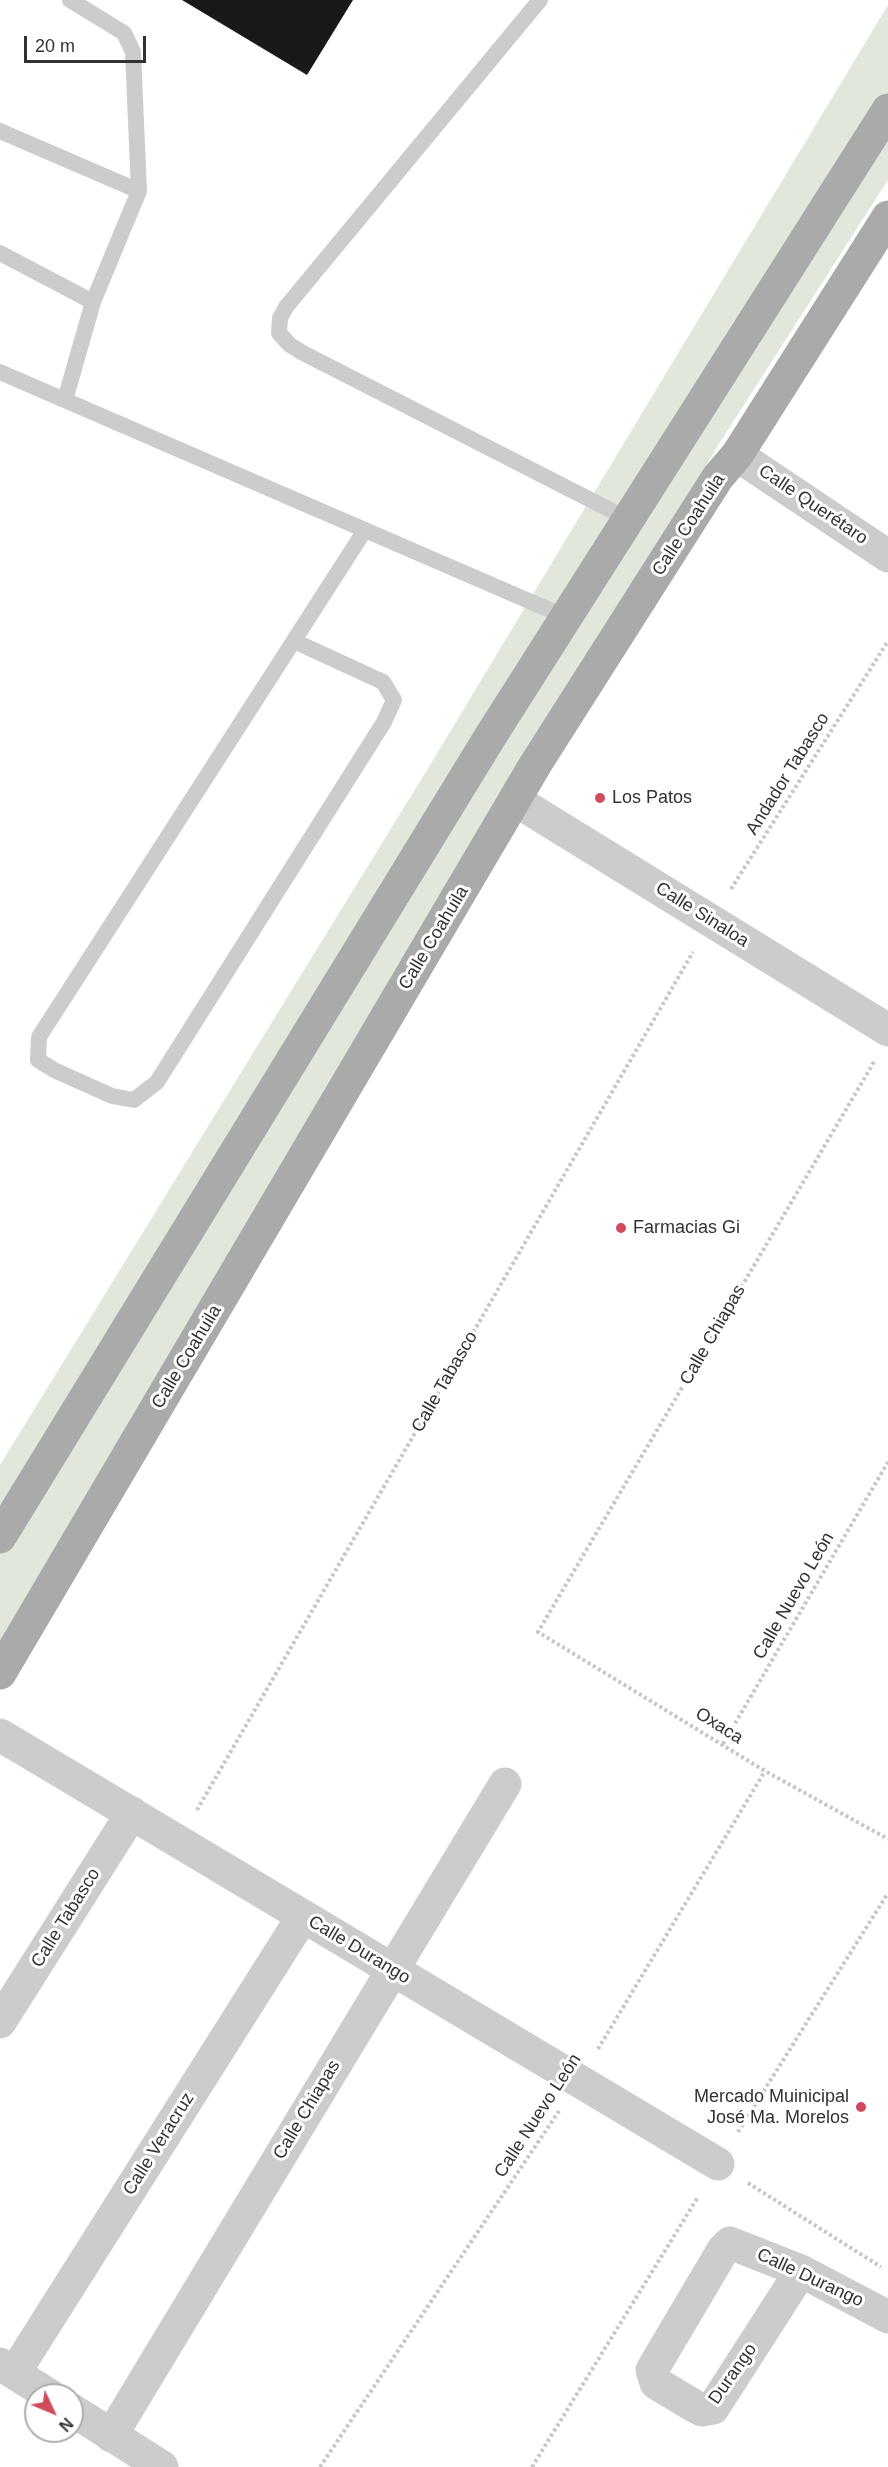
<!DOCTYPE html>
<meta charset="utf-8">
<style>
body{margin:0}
#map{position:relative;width:888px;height:2467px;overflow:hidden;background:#fff;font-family:Arial,sans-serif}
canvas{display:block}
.north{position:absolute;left:24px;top:2383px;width:60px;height:60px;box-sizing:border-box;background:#fff;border:2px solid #adadad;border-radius:50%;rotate:134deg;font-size:16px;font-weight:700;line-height:24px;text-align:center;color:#323232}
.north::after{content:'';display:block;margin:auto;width:21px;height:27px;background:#d24a5e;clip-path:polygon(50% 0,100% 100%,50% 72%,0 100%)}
.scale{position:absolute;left:24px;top:36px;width:122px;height:27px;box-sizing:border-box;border:3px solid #323232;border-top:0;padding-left:8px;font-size:18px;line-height:21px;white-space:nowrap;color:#323232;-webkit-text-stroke:4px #fff;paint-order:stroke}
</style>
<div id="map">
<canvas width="888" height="2467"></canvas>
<div class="north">N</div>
<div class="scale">20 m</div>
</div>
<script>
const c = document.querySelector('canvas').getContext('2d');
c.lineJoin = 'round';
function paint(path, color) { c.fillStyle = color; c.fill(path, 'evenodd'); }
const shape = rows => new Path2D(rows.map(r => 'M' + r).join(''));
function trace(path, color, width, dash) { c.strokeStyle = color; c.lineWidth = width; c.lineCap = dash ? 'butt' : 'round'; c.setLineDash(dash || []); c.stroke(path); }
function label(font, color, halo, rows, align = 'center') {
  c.font = font + ' Arial,sans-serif'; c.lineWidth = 6; c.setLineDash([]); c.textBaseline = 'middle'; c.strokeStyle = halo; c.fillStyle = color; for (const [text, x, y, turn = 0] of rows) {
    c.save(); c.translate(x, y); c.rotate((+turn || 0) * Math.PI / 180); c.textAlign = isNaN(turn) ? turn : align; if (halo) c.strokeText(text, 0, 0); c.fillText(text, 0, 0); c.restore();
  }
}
paint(shape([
 [888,5,888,180,717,447,141,1412,0,1655,0,1465,430,765]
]), '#e2e7dc');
paint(shape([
 [182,0,353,0,307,75]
]), '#191919');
trace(shape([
 [731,889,888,641],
 [874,1062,538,1632,765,1771,888,1839],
 [723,1744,888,1462],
 [197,1810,693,952],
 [598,2049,765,1771],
 [738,2132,888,1893],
 [748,2183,881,2267],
 [320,2467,559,2111],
 [532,2467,698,2197]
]), '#c6c6c6', 4, [3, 3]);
trace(shape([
 [540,0,286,307,280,318,279,333,290,345,303,353,628,519],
 [0,131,139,191],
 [0,253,93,302],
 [0,372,566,617],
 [65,400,93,302,139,191,133,52,124,33,70,0],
 [294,641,383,682,394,700,384,722,157,1082,134,1100,112,1096,54,1070,38,1060,39,1037,365,530]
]), '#ccc', 16);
trace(shape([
 [737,455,888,556],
 [515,800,888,1030],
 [0,1735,718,2164],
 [0,2022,132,1813],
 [801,2271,713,2408,702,2410,696,2407,656,2383,652,2370,723,2250,730,2243,801,2271,888,2317],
 [0,2364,49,2395],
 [15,2372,303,1916],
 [72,2410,162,2467],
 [111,2436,505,1784]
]), '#ccc', 33);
trace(shape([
 [0,1537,490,737,888,110],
 [0,1673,535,765,718,477,737,455,888,217]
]), '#aaa', 33);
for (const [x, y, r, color] of [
 [600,798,6,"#d24a5e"],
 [621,1228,6,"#d24a5e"],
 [861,2107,6,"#d24a5e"]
]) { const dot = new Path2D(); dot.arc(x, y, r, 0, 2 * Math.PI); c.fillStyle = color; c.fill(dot); trace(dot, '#fff', 2); }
label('18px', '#323232', '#fff', [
 ["Calle Querétaro",813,505,34],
 ["Calle Coahuila",689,525,-57],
 ["Andador Tabasco",788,774,-58],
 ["Calle Sinaloa",702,915,32],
 ["Calle Coahuila",434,938,-59],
 ["Calle Chiapas",713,1335,-60],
 ["Calle Coahuila",187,1357,-59],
 ["Calle Tabasco",445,1382,-60],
 ["Calle Nuevo León",794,1596,-60],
 ["Oxaca",719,1726,32],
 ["Calle Tabasco",66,1918,-58],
 ["Calle Durango",359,1950,31],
 ["Calle Chiapas",307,2110,-59],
 ["Calle Nuevo León",538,2116,-57],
 ["Calle Veracruz",159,2144,-58],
 ["Calle Durango",810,2278,25],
 ["Durango",733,2374,-55]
]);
label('18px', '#323232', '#fff', [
 ["Los Patos",612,798],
 ["Farmacias Gi",633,1228],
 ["Mercado Muinicipal",849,2097,"right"],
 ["José Ma. Morelos",849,2118,"right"]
], 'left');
</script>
